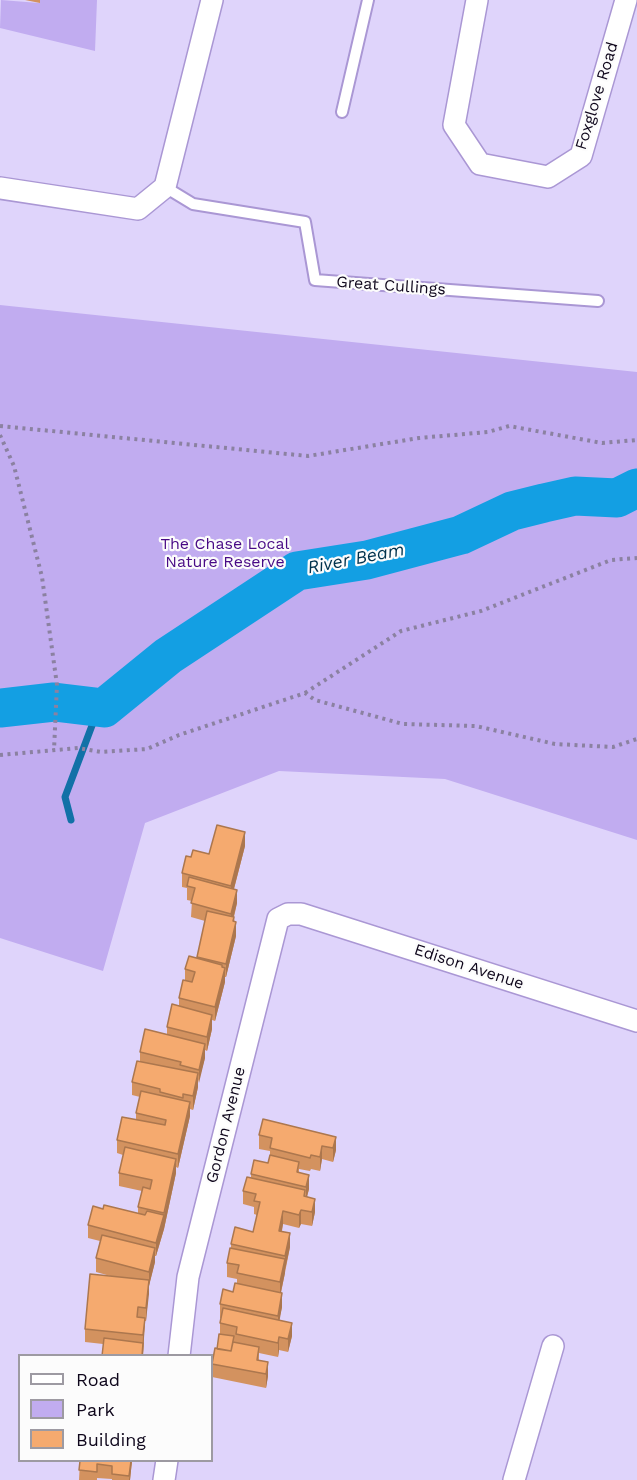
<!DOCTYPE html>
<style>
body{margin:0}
#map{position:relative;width:637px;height:1480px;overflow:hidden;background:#dfd4fb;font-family:"Work Sans",sans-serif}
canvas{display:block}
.legend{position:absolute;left:18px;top:1354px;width:195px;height:108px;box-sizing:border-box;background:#fcfcfc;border:2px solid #9d9aa2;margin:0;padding:8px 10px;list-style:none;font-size:18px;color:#0e061b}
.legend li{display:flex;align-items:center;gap:12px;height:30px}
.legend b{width:30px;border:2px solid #9d9aa2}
</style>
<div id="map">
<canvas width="637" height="1480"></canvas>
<ul class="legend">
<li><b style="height:8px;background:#fff"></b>Road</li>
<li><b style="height:16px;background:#c1acf0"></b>Park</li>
<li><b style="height:16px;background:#f5aa6f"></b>Building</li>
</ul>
</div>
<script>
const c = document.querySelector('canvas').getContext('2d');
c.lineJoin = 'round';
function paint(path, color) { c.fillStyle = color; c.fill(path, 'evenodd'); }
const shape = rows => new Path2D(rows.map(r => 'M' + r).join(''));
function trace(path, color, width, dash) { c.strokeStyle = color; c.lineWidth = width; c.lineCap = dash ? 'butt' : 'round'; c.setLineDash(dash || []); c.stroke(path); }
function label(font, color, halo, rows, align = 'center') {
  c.font = font + ' "Work Sans",sans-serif'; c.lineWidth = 4.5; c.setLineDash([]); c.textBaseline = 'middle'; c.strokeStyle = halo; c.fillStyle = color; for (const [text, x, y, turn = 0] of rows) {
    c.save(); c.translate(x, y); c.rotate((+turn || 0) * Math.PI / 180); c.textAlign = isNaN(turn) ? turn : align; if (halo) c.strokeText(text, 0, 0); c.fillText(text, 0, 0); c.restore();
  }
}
paint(shape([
 [1,0,39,3,40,0,97,0,95,51,0,28],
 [0,305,637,372,637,840,445,779,279,771,145,823,103,971,0,938]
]), '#c1acf0');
trace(shape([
 [71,820,65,797,99,707]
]), '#1271a7', 7);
trace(shape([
 [0,708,54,702,104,708,168,656,297,571,367,560,461,535,512,511,544,503,575,496,617,498,637,488]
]), '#139fe3', 39);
const lane = shape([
 [342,112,368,0],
 [165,187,193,204,305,222,315,280,598,301]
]);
const street = shape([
 [477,0,454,125,480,164,548,177,581,156,626,0],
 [0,188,138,209,165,187,212,0],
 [179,1356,188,1277,278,919,288,914,301,914,637,1021],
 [164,1480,167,1460],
 [514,1480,553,1346]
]);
trace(lane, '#aa97d4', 14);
trace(street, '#aa97d4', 24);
trace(shape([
 [0,426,308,456,419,438,488,432,509,426,602,443,637,440],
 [0,435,14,466,42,577,57,685,54,750],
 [305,693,401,631,481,611,611,560,637,558],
 [0,755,78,748,101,752,147,749,179,735,305,693,315,700,403,724,476,726,555,744,613,747,637,739]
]), '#8b81a1', 4, [3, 4.5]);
trace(lane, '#fff', 10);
trace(street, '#fff', 21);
paint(shape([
 [25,0,40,0,40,3],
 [245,846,234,889,237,903,234,917,236,936,226,977,225,977,225,982,215,1021,212,1020,212,1029,207,1051,205,1050,205,1058,198,1083,198,1087,193,1110,190,1109,190,1116,178,1168,176,1167,176,1173,164,1229,156,1256,155,1256,155,1262,149,1285,146,1321,145,1321,143,1356,103,1344,85,1342,85,1329,114,1277,96,1272,96,1258,100,1241,88,1238,88,1225,103,1209,138,1214,138,1207,142,1191,119,1186,119,1173,123,1155,117,1153,117,1140,136,1120,136,1113,140,1097,132,1095,132,1082,140,1061,140,1052,167,1035,167,1027,179,1006,179,998,185,981,185,969,197,958,205,921,191,917,192,901,187,900,187,888,182,887,182,873,191,857,209,854],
 [259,1135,336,1137,336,1150,333,1162,322,1159,320,1171,311,1169,310,1171,299,1169,299,1173,309,1189,307,1197,315,1212,312,1226,301,1224,299,1228,283,1224,282,1231,290,1247,281,1293,282,1307,279,1320,292,1336,288,1352,279,1350,278,1357,259,1353,259,1361,268,1376,266,1388,212,1377,212,1364,217,1349,220,1334,220,1323,221,1318,220,1318,220,1304,233,1292,237,1284,237,1279,227,1277,227,1263,231,1248,231,1244,253,1232,257,1215,254,1214,254,1207,243,1204,243,1191,251,1178,251,1174,268,1163,270,1155,270,1151,259,1149],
 [80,1461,132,1461,130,1480,112,1480,112,1479,97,1478,97,1480,79,1480]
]), '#d3925f');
paint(shape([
 [245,832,245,846,231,900,231,886],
 [237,890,237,903,231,927,231,914],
 [234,917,234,930,236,922,236,936,226,977,226,964],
 [222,965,222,978,225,968,225,982,215,1021,215,1007],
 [212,1015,212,1029,207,1051,207,1037],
 [205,1044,205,1058,199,1083,199,1070],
 [198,1073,198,1087,193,1110,193,1096],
 [190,1102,190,1116,178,1168,178,1154],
 [336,1137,336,1150,333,1162,333,1148],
 [322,1146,322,1159,320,1171,320,1157],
 [176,1159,176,1173,164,1229,156,1256,156,1243,164,1216],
 [309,1175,309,1189,306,1200,306,1187],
 [315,1199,315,1212,312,1226,312,1212],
 [301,1210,301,1224,299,1228,299,1215],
 [283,1211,283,1224,279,1244,279,1231],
 [290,1233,290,1247,285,1270,285,1256],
 [155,1248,155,1262,149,1286,149,1272],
 [285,1259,285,1273,280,1296,280,1282],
 [149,1280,149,1294,146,1321,146,1308],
 [282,1293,282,1307,278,1329,278,1316],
 [145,1318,143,1356,142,1356,143,1335],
 [292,1323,292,1336,288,1352,288,1339],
 [279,1337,279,1350,278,1357,278,1343],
 [268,1362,268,1376,266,1388,266,1374],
 [131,1461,132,1461,130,1480,129,1480]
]), '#ac774e');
const building = shape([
 [217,825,245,832,231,886,182,873,186,856,191,857,193,850,209,854,217,825],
 [189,877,237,890,231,914,191,903,195,888,187,886,189,877],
 [207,911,234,917,233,921,236,922,226,964,197,957,207,911],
 [189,956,222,965,222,967,225,968,215,1007,179,998,183,980,192,982,195,972,185,969,189,956],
 [172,1004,212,1015,207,1037,167,1027,172,1004],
 [145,1029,205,1044,199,1070,180,1065,181,1062,140,1052,145,1029],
 [137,1061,198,1073,193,1096,183,1094,183,1098,160,1092,160,1089,132,1082,137,1061],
 [141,1091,190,1102,178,1154,117,1140,122,1117,165,1125,166,1120,136,1113,141,1091],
 [263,1119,336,1137,333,1148,322,1146,320,1157,311,1155,310,1158,270,1148,272,1138,259,1135,263,1119],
 [125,1147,176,1159,164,1213,138,1207,143,1187,150,1189,152,1180,119,1173,125,1147],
 [270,1155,299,1162,297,1172,309,1175,306,1187,251,1174,254,1160,268,1163,270,1155],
 [247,1177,305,1190,304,1196,315,1199,312,1212,301,1210,299,1215,283,1211,279,1231,290,1233,285,1256,231,1244,235,1227,253,1232,260,1202,254,1201,256,1194,243,1191,247,1177],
 [104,1205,145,1215,147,1211,164,1215,156,1243,88,1225,93,1206,103,1209,104,1205],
 [102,1235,155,1248,149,1272,96,1258,102,1235],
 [230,1248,285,1259,280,1282,237,1273,239,1265,227,1263,230,1248],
 [90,1274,149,1280,146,1308,138,1307,137,1317,145,1318,143,1335,85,1329,90,1274],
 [235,1283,282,1293,278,1316,220,1304,223,1289,233,1292,235,1283],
 [223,1308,292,1323,288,1339,279,1337,278,1343,236,1334,237,1327,220,1323,223,1308],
 [219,1334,234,1336,231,1351,217,1349,219,1334],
 [104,1338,143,1343,142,1356,102,1356,104,1338],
 [233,1342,259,1347,257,1360,268,1362,266,1374,212,1364,215,1348,231,1351,233,1342],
 [80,1461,131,1461,129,1476,112,1474,112,1466,97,1464,97,1472,79,1470,80,1461]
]);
paint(building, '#f5aa6f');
trace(building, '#ac774e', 1.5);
label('16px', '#0e061b', '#fcfcfc', [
 ["Foxglove Road",597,96,-73],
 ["Great Cullings",391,286,4],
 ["Edison Avenue",469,967,18],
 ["Gordon Avenue",226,1125,-76]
]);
label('16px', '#480a85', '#fcfcfc', [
 ["The Chase Local",225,544],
 ["Nature Reserve",225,562]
]);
label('italic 18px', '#00324d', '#fcfcfc', [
 ["River Beam",356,559,-11]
]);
</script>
